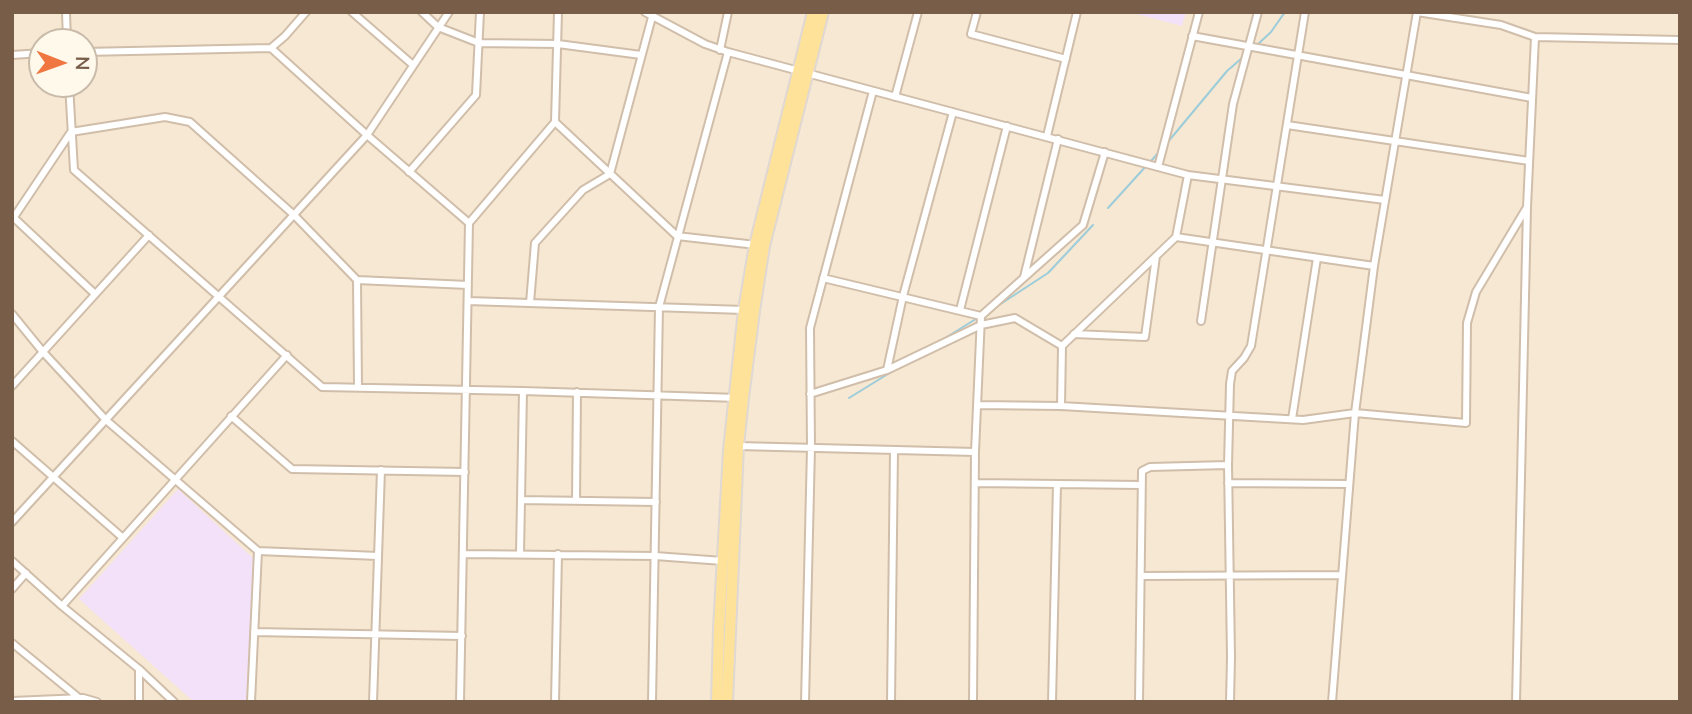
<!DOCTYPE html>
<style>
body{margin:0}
#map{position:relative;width:1692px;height:714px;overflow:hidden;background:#fef6e4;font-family:"Nunito Sans",sans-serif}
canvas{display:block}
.frame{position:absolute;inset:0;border:14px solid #785d48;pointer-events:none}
.north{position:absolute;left:28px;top:28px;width:70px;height:70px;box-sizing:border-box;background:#fff9ec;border:2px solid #c9bbaa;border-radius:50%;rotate:91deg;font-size:19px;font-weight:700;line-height:28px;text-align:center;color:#785d48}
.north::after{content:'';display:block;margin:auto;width:24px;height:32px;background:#f07741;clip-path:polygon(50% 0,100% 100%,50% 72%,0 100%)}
</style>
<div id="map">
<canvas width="1692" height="714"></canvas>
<div class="frame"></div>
<div class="north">N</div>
</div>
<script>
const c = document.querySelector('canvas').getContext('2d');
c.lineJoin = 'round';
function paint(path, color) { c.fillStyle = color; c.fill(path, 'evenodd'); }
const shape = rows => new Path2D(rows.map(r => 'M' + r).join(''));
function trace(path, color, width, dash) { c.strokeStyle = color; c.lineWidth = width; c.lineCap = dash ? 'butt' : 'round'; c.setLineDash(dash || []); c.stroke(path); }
paint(shape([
 [12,12,1680,12,1680,702,12,702],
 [42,42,84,42,84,84,42,84]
]), '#f6e8d2');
paint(shape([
 [1129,12,1186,12,1182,26],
 [178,489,253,558,246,702,194,702,79,599]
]), '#f3e1fa');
trace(shape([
 [1257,45,1271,32,1285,12],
 [1167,143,1227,71,1242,58],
 [1151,161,1159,152],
 [1108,208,1147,165],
 [996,307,1048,273,1093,225],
 [942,340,979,317],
 [849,398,896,369]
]), '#9dccdb', 2);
const minor = shape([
 [66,12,67,42],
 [352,12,413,65],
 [422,12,438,27,479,43,558,44,641,55],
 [645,12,705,44,728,52,1188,175,1385,200],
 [977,12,971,34,1066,59],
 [1192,36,1532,98],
 [271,48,367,135,469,223],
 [720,50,728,12],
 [84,52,271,48,285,36,306,12],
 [12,55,42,53],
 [69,84,74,170,322,387,523,391,738,398],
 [895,97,918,12],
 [555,122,677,236,756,245],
 [1287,125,1529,161],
 [1047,136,1077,12],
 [1158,167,1199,12],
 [409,172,476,95,480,12],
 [13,217,95,294],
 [12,220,71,132,165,117,190,122,294,215,357,280,468,285],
 [1176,237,1374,266],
 [1024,277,1058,139],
 [823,278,981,316],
 [357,280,358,387],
 [468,301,744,310],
 [530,303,535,243,583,190,610,174,652,17],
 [960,310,1007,126],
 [12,314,43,352,106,420,258,551,378,556],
 [1201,321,1233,104,1258,12],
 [1074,334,1145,337,1156,256],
 [887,370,981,325,1015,318,1062,346],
 [12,386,149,235],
 [810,394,887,370,903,296,953,112],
 [978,405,1061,406,1303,420,1355,413,1466,423,1467,323,1476,292,1527,207],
 [1061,406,1062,346,1176,237,1188,175],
 [231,416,292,469,465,472],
 [1292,419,1317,258],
 [12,441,123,538],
 [738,446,975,452],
 [976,483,1141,485],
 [1228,483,1349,484],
 [521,500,656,502],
 [576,501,577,392],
 [12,522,367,135,449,12],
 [464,554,655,556,723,561],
 [520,554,523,391],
 [12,561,62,606,139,669,174,702],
 [1141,576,1342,575],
 [12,589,26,573],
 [62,606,287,355],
 [254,632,462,636],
 [12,643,79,698],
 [12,701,83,698,97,702],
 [139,702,139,669],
 [251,702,258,551],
 [373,702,381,470],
 [460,702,469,223,555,122,558,12],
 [555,702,558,554],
 [652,702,659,307,728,52],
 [805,702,811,448,810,328,873,91],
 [891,702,894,450],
 [973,702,975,452,981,316,1083,225,1105,152],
 [1052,702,1057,484],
 [1139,702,1142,471,1150,467,1228,465],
 [1230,702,1231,657,1228,465,1230,384,1232,371,1244,358,1251,346,1305,12],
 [1332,702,1355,413,1374,266,1417,12,1501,25,1535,37,1680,40],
 [1516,702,1527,207,1535,37]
]);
const primary = shape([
 [717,702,719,629,729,450,744,310,755,245,813,12],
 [727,702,738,446,743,398,754,311,764,246,823,12]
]);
trace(minor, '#d0beaa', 10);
trace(primary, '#dfd8d3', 14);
trace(minor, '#fff', 6);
trace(primary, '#ffe29a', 10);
</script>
